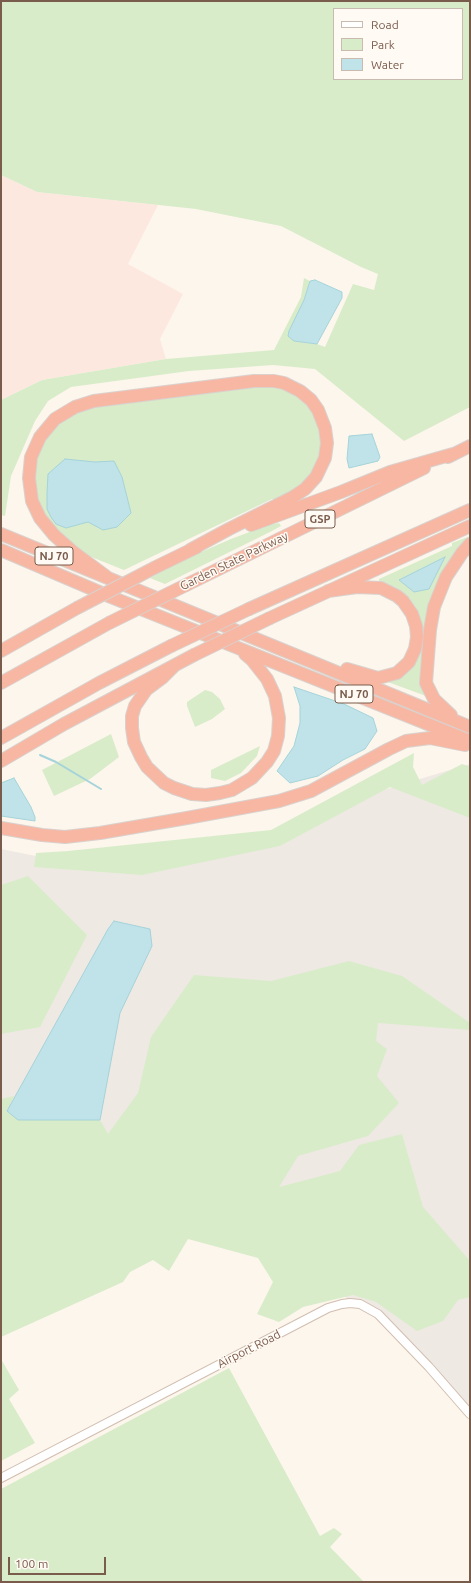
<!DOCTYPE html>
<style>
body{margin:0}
#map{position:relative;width:471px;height:1583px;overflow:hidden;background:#fdf6ec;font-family:Ubuntu,sans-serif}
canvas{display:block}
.frame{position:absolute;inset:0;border:2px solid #7a5c4d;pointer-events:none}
.legend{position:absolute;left:333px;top:8px;width:130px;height:72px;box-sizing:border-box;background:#fffaf3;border:1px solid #cabbb1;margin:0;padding:5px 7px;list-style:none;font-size:12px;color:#7a5c4d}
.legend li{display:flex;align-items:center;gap:8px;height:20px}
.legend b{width:20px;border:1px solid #cabbb1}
.scale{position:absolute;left:8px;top:1557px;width:98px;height:18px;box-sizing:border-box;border:2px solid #7a5c4d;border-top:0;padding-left:5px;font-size:12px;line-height:14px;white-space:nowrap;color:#7a5c4d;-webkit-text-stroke:3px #fffaf3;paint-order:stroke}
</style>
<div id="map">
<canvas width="471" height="1583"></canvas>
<div class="frame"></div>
<ul class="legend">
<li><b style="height:5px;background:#fff"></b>Road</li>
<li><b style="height:11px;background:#d8ecc9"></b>Park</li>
<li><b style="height:11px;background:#bfe3e8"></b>Water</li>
</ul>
<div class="scale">100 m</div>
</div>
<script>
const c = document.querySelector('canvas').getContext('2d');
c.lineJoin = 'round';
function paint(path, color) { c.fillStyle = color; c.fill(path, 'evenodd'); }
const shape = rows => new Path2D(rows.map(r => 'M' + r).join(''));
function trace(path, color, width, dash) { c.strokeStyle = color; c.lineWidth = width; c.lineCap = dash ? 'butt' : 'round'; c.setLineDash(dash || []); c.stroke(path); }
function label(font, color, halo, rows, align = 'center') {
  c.font = font + ' Ubuntu,sans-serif'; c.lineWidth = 3; c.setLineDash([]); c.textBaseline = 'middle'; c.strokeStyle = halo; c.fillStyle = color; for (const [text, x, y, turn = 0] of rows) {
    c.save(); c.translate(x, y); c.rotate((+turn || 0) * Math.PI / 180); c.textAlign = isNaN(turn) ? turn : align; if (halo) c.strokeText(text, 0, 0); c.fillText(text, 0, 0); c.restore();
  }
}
paint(shape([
 [1,175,37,192,158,205,128,264,183,294,160,339,166,359,42,380,1,400]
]), '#fde8e0');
paint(shape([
 [470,764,470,1414,378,1314,350,1303,313,1253,1,1125,1,849,41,857,301,829,333,805]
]), '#efe9e4');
paint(shape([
 [1,1,470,1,470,407,404,441,315,369,273,365,189,371,71,387,48,401,35,421,11,476,5,516,1,515,1,400,42,380,166,359,274,350,301,297,304,278,310,281,304,300,294,341,317,344,325,347,353,284,374,290,378,274,361,267,281,226,196,209,37,192,1,175],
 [334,9,462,9,462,79,334,79],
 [273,383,305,398,321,423,323,448,313,474,299,487,279,499,272,499,124,570,89,556,73,546,50,524,35,497,33,482,37,451,57,422,84,407],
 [279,523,281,526,270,532,165,584,150,578,187,558,231,539,268,525],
 [470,536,470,539,459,549,446,565,434,589,430,604,426,696,385,681,413,666,419,656,424,632,420,619,415,606,409,599,394,587,379,582,379,579,452,546,452,543],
 [205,690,212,692,220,699,225,709,212,719,195,727,187,706,187,702],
 [111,734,119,757,90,779,54,796,42,770],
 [260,746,257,756,241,773,225,781,211,778,211,770],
 [414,753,413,767,422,785,462,764,470,767,470,818,390,787,280,846,142,875,34,867,36,853,68,851,271,830],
 [28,876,87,935,40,1027,1,1034,1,885],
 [349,961,402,976,470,1023,470,1030,378,1023,376,1041,387,1049,377,1076,399,1103,368,1136,298,1156,279,1187,340,1171,359,1145,402,1134,423,1207,470,1261,470,1297,458,1300,443,1321,417,1331,376,1302,353,1295,303,1307,279,1322,257,1314,273,1282,258,1258,188,1239,169,1271,153,1260,130,1272,123,1282,1,1337,1,1099,14,1096,7,1111,18,1120,100,1120,108,1134,138,1093,151,1037,194,975,271,981],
 [1,1359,19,1390,9,1399,35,1443,1,1461],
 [229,1368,320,1536,334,1528,342,1534,330,1547,364,1582,1,1582,1,1489]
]), '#d8ecc9');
const water = shape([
 [315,280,342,292,342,298,317,344,294,341,288,336,289,331,304,300,310,281,315,280],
 [372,434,380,457,378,461,349,468,347,459,349,436,372,434],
 [65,459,95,462,114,461,122,477,131,513,117,527,103,530,88,522,66,528,56,524,51,517,47,509,47,493,48,474,65,459],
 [445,557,429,589,414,592,399,580,445,557],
 [294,687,344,704,373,718,377,731,365,749,343,760,318,776,290,783,277,771,294,746,300,723,300,706,294,687],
 [14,778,31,807,35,817,35,821,1,816,1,783,14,778],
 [114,921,150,929,152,946,120,1013,100,1120,18,1120,7,1111,108,929,114,921]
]);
paint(water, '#bfe3e8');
trace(water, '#a5d3da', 1);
trace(shape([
 [40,755,56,762,101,789]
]), '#a5d3da', 2);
const minor = shape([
 [1,1478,328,1308,342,1304,350,1303,360,1304,378,1314,429,1367,470,1414]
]);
const highway = shape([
 [448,457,470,446],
 [251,525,341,492,390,472,453,454],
 [1,534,470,727],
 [1,550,111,597,470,741],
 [156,567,197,547],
 [107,577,72,551,54,535,40,518,32,501,29,478,31,457,40,437,55,419,75,407,94,401,254,381,274,381,284,383,300,391,311,400,318,410,325,428,327,443,325,458,316,477,305,489,293,497,229,529,190,550],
 [186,585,424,468],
 [328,591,357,587,381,588,397,596,403,601,412,614,416,626,417,637,415,649,409,662,397,673,378,678,347,669],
 [249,609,470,510],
 [270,618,470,526],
 [1,651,77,608],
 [174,666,162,678,146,690,135,706,132,716,132,728,134,742,141,757,147,767,164,783,174,788,192,794,206,795,220,793,232,790,252,778,267,762,274,751,278,736,279,718,275,696,267,679,252,660,245,654],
 [1,683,109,623],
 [451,715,434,699,426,683,430,630,434,607,446,577,462,553,470,544],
 [1,738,99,683,171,646],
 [1,761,64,724,194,655],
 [1,828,42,835,65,837,100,833,187,818,279,801,311,791,389,749,406,741,430,738,465,745]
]);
trace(minor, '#d1beb0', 10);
trace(highway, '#dad1cd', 14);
trace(minor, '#fff', 8);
trace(highway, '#f7b7a3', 12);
const highwayBridge = shape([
 [77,608,156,567],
 [109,623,186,585],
 [171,646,249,609],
 [194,655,270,618]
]);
trace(highwayBridge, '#dad1cd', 14, []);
trace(highwayBridge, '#f7b7a3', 12);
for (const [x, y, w] of [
 [320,519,30],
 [54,556,38],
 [354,694,38]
]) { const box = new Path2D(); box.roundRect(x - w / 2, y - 9, w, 18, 3); c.fillStyle = '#fffaf3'; c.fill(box); trace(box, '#7a5c4d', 1); }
label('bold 11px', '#7a5c4d', null, [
 ["GSP",320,519],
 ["NJ 70",54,556],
 ["NJ 70",354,694]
]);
label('12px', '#7a5c4d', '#fffaf3', [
 ["Garden State Parkway",234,561,-26],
 ["Airport Road",249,1349,-27]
]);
</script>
